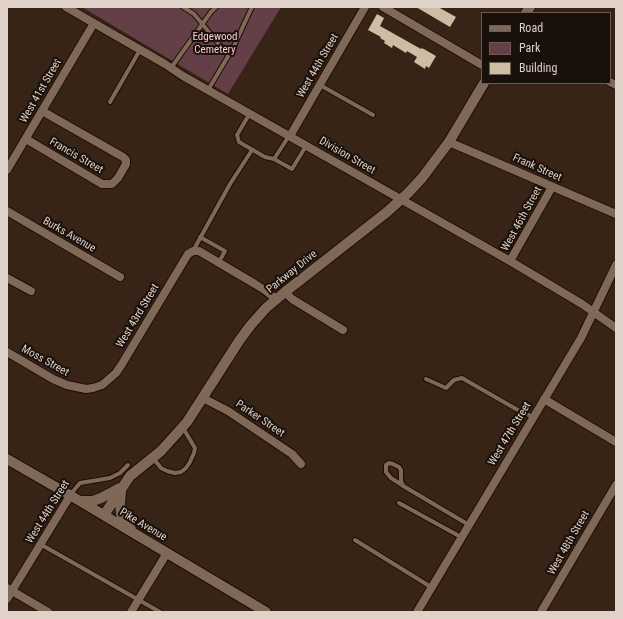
<!DOCTYPE html>
<style>
body{margin:0}
#map{position:relative;width:623px;height:619px;overflow:hidden;background:#382416;font-family:"Roboto Condensed",sans-serif}
canvas{display:block}
.frame{position:absolute;inset:0;border:8px solid #dfd2c9;pointer-events:none}
.legend{position:absolute;left:481px;top:12px;width:130px;height:72px;box-sizing:border-box;background:#19100a;border:1px solid #685e56;margin:0;padding:5px 7px;list-style:none;font-size:12px;color:#dfd2c9}
.legend li{display:flex;align-items:center;gap:8px;height:20px}
.legend b{width:20px;border:1px solid #685e56}
</style>
<div id="map">
<canvas width="623" height="619"></canvas>
<div class="frame"></div>
<ul class="legend">
<li><b style="height:5px;background:#7f6858"></b>Road</li>
<li><b style="height:11px;background:#643f47"></b>Park</li>
<li><b style="height:11px;background:#ccbda4"></b>Building</li>
</ul>
</div>
<script>
const c = document.querySelector('canvas').getContext('2d');
c.lineJoin = 'round';
function paint(path, color) { c.fillStyle = color; c.fill(path, 'evenodd'); }
const shape = rows => new Path2D(rows.map(r => 'M' + r).join(''));
function trace(path, color, width, dash) { c.strokeStyle = color; c.lineWidth = width; c.lineCap = dash ? 'butt' : 'round'; c.setLineDash(dash || []); c.stroke(path); }
function label(font, color, halo, rows, align = 'center') {
  c.font = font + ' "Roboto Condensed",sans-serif'; c.lineWidth = 4; c.setLineDash([]); c.textBaseline = 'middle'; c.strokeStyle = halo; c.fillStyle = color; for (const [text, x, y, turn = 0] of rows) {
    c.save(); c.translate(x, y); c.rotate((+turn || 0) * Math.PI / 180); c.textAlign = isNaN(turn) ? turn : align; if (halo) c.strokeText(text, 0, 0); c.fillText(text, 0, 0); c.restore();
  }
}
paint(shape([
 [82,7,281,7,228,94]
]), '#643f47');
paint(shape([
 [416,7,438,7,456,17,450,27],
 [377,14,384,18,380,26,421,49,422,48,436,56,429,68,426,66,425,69,414,62,417,57,407,51,406,53,393,45,392,48,384,43,385,41,380,38,381,37,368,30]
]), '#ccbda4');
const service = shape([
 [183,7,194,14,228,55],
 [171,68,211,12,216,7],
 [320,85,373,115],
 [208,90,233,48,252,7],
 [110,102,140,50],
 [250,113,237,135,239,142,265,157,274,159,289,136],
 [274,159,292,169,306,146],
 [200,237,225,251,219,262],
 [193,251,230,184,252,150],
 [426,379,446,388,454,380,462,378,516,409,533,417],
 [153,458,161,468,167,471,175,473,181,472,186,468,190,462,194,453,195,448,183,428],
 [403,486,401,481,401,470,399,467,393,464,389,463,386,465,386,472,391,478,405,487,469,525],
 [70,495,80,483,110,478,120,473,128,465],
 [399,503,461,537],
 [355,540,431,587],
 [40,544,160,612]
]);
const minor = shape([
 [66,7,165,64,183,76,510,261,582,304,616,328],
 [383,7,482,65],
 [610,82,616,85],
 [290,136,365,7],
 [26,139,102,184,112,184,118,178,126,164,126,160,123,157,42,111],
 [449,142,616,214],
 [7,170,94,23],
 [7,211,120,277],
 [510,261,552,187],
 [7,278,31,291],
 [285,292,292,299,343,330],
 [7,352,53,379,67,385,86,389,93,388,102,385,116,373,122,364,188,254,193,251,199,251,255,284,266,291,276,299],
 [203,398,228,411,292,454,301,464],
 [544,399,616,442],
 [7,588,48,612],
 [7,599,70,496],
 [131,612,167,553],
 [417,612,581,338,616,265],
 [541,612,616,485]
]);
const tertiary = shape([
 [526,13,530,7],
 [7,459,80,501,266,612],
 [121,491,120,503,121,514,125,524,131,529],
 [81,501,93,501,101,498,120,488],
 [104,515,130,476,161,451,187,422,239,341,250,326,266,308,285,292,387,212,408,193,422,178,449,142,484,83]
]);
trace(service, '#1e0d02', 6);
trace(minor, '#1e0d02', 10);
trace(tertiary, '#1e0d02', 12);
trace(service, '#7f6858', 4);
trace(minor, '#7f6858', 8);
trace(tertiary, '#7f6858', 10);
label('11px', '#ffc9d3', '#19100a', [
 ["Edgewood",215,37],
 ["Cemetery",215,50]
]);
label('11px', '#dfd2c9', '#19100a', [
 ["West 44th Street",318,66,-60],
 ["West 41st Street",41,91,-60],
 ["Francis Street",76,156,30],
 ["Division Street",347,156,30],
 ["Frank Street",537,168,24],
 ["West 46th Street",522,219,-61],
 ["Burks Avenue",69,235,30],
 ["Parkway Drive",292,272,-39],
 ["West 43rd Street",138,316,-59],
 ["Moss Street",45,361,29],
 ["Parker Street",260,419,34],
 ["West 47th Street",510,434,-59],
 ["West 44th Street",48,512,-58],
 ["Pike Avenue",143,525,31],
 ["West 48th Street",569,543,-60]
]);
</script>
